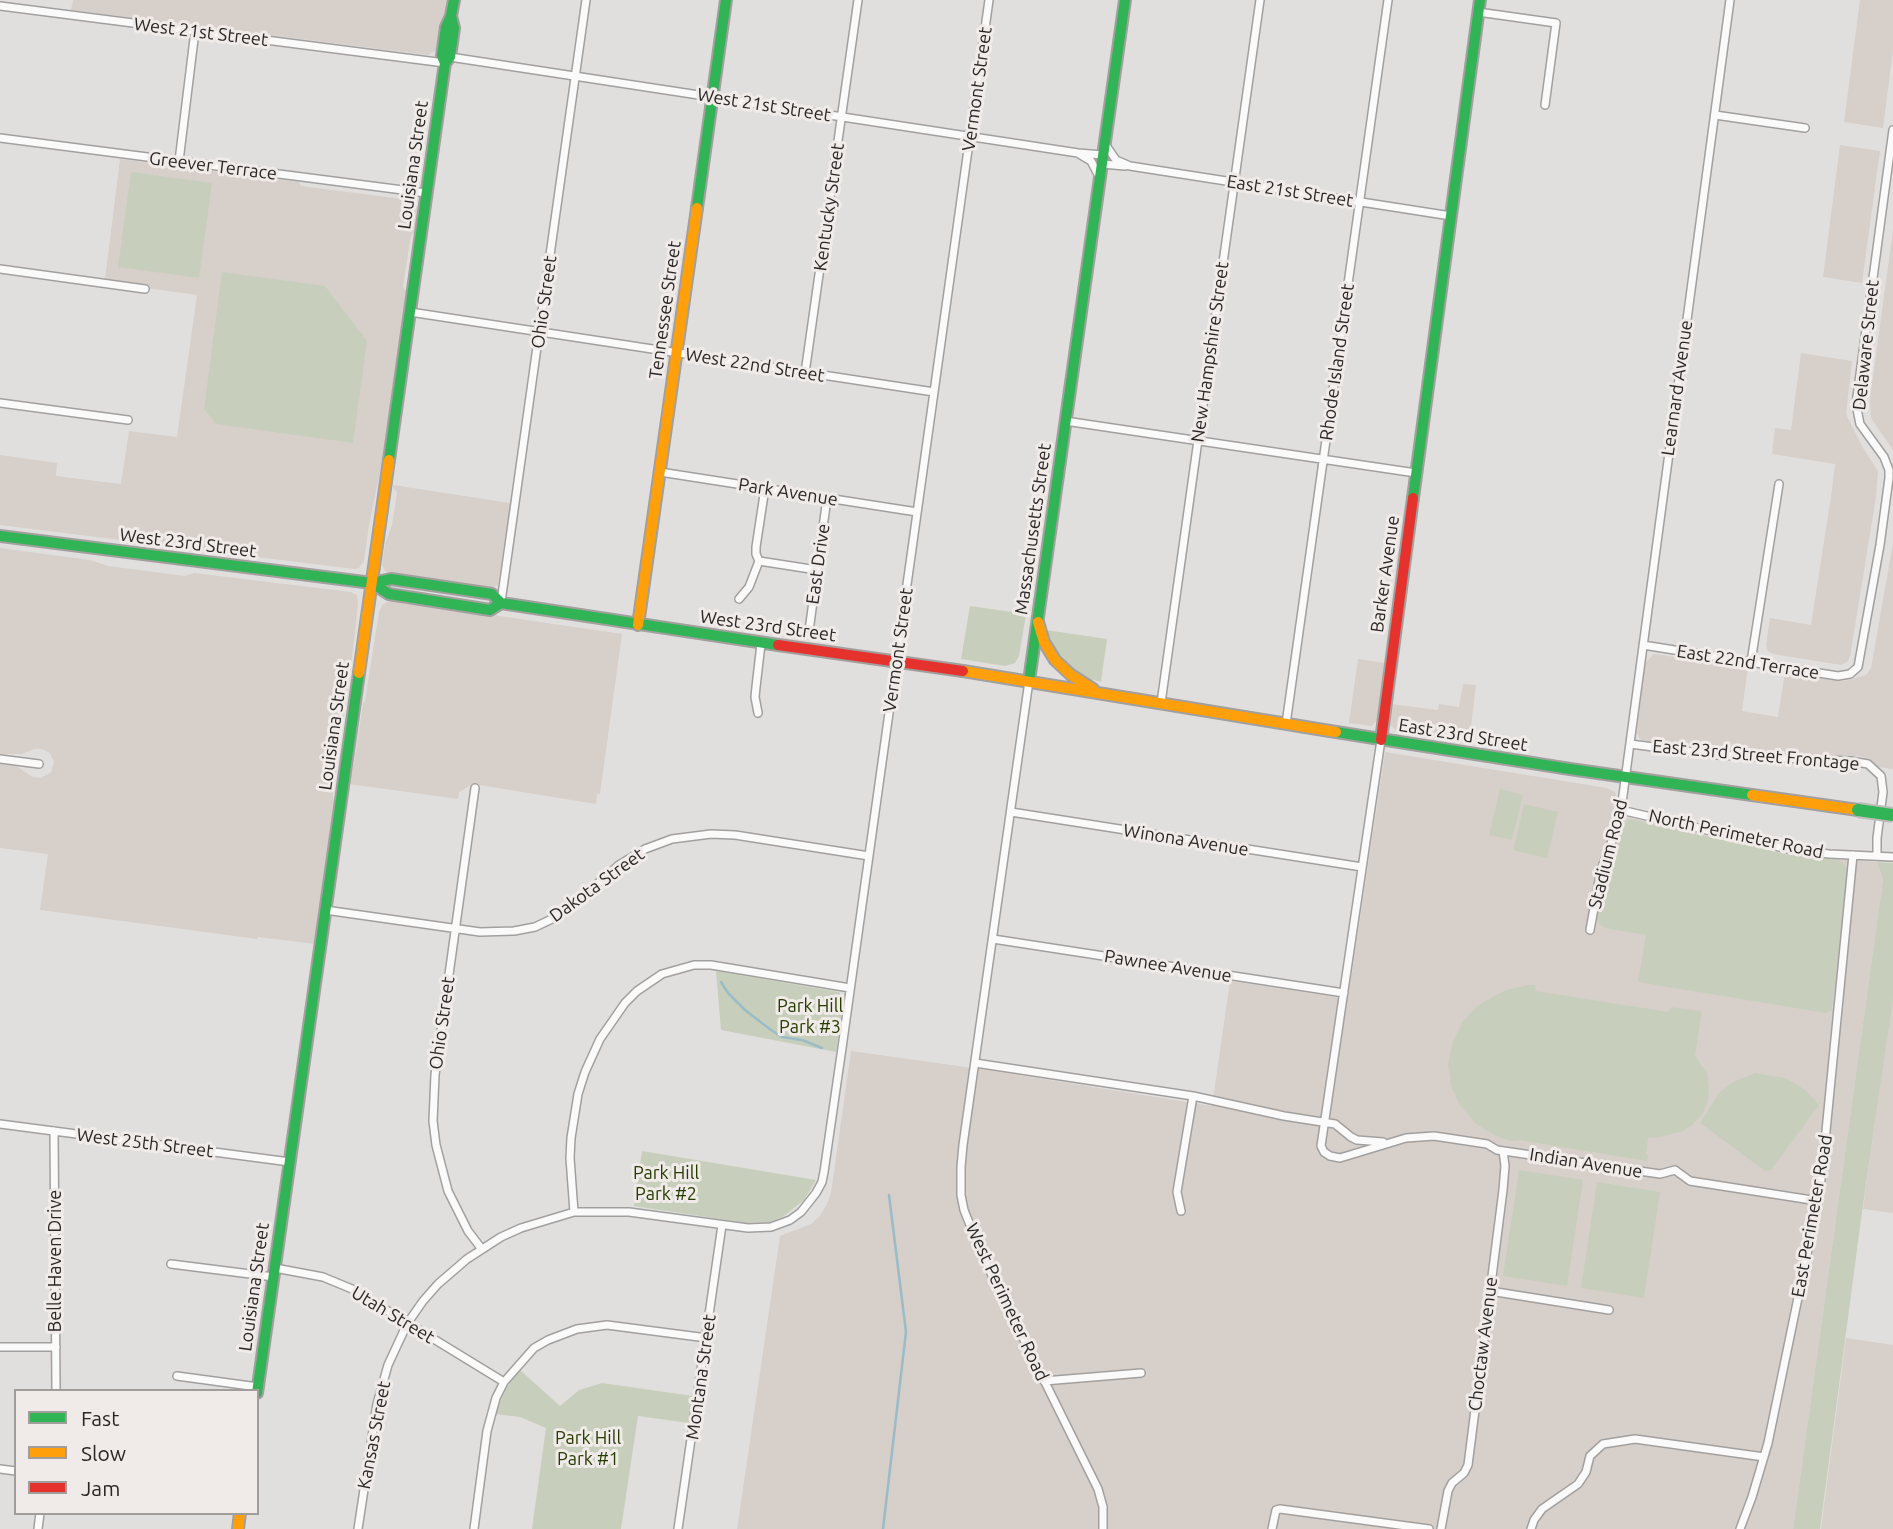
<!DOCTYPE html>
<style>
body{margin:0}
#map{position:relative;width:1893px;height:1529px;overflow:hidden;background:#e1dfdd;font-family:Ubuntu,sans-serif}
canvas{display:block}
.legend{position:absolute;left:14px;top:1389px;width:245px;height:126px;box-sizing:border-box;background:#f0ebe8;border:2px solid #a09d9a;margin:0;padding:9px 12px;list-style:none;font-size:21px;color:#292726}
.legend li{display:flex;align-items:center;gap:14px;height:35px}
.legend b{width:35px;border:2px solid #a09d9a}
</style>
<div id="map">
<canvas width="1893" height="1529"></canvas>
<ul class="legend">
<li><b style="height:9px;background:#30b455"></b>Fast</li>
<li><b style="height:9px;background:#ff9f0a"></b>Slow</li>
<li><b style="height:9px;background:#e5322d"></b>Jam</li>
</ul>
</div>
<script>
const c = document.querySelector('canvas').getContext('2d');
c.lineJoin = 'round';
function paint(path, color) { c.fillStyle = color; c.fill(path, 'evenodd'); }
const shape = rows => new Path2D(rows.map(r => 'M' + r).join(''));
function trace(path, color, width, dash) { c.strokeStyle = color; c.lineWidth = width; c.lineCap = dash ? 'butt' : 'round'; c.setLineDash(dash || []); c.stroke(path); }
function label(font, color, halo, rows, align = 'center') {
  c.font = font + ' Ubuntu,sans-serif'; c.lineWidth = 6; c.setLineDash([]); c.textBaseline = 'middle'; c.strokeStyle = halo; c.fillStyle = color; for (const [text, x, y, turn = 0] of rows) {
    c.save(); c.translate(x, y); c.rotate((+turn || 0) * Math.PI / 180); c.textAlign = isNaN(turn) ? turn : align; if (halo) c.strokeText(text, 0, 0); c.fillText(text, 0, 0); c.restore();
  }
}
paint(shape([
 [73,0,448,0,442,41,438,49,428,55,71,10],
 [1860,0,1893,0,1893,50,1883,128,1844,122],
 [1840,145,1880,151,1862,283,1823,277],
 [120,159,299,182,301,186,411,200,417,205,418,210,415,232,411,235,403,287,407,292,385,448,369,525,364,561,359,568,354,569,0,525,0,455,57,463,56,476,121,484,129,431,177,437,197,295,146,288,146,284,105,279],
 [1893,230,1893,450,1871,418,1870,399],
 [1801,353,1852,361,1846,414,1863,448,1878,471,1876,497,1850,657,1847,662,1841,665,1773,654,1768,651,1766,646,1770,618,1811,625,1832,490,1835,464,1772,454,1775,428,1791,430],
 [393,485,510,503,498,585,490,589,390,574,385,571,382,565,385,544,392,525,397,492,393,488],
 [1893,543,1893,769,1878,767,1869,759,1859,756,1707,749,1642,740,1639,738,1637,733,1645,663,1654,654,1748,667,1742,711,1778,717,1785,672,1838,681,1845,681,1866,675,1871,668],
 [0,548,90,560,108,566,185,576,194,573,351,592,357,595,358,602,356,626,333,795,334,802,315,944,258,937,257,939,40,910,48,854,0,848,0,764,16,766,33,777,41,778,51,772,54,762,50,753,42,749,34,749,22,754,0,754],
 [391,600,622,634,600,794,597,794,596,804,473,784,459,792,458,799,349,784,355,757,363,703,365,701,379,612,382,605],
 [1358,659,1385,663,1377,720,1372,726,1349,723],
 [1463,684,1476,685,1469,742,1397,731,1390,725,1391,704,1438,710,1439,704,1459,707],
 [1385,752,1607,788,1615,792,1616,796,1614,815,1636,819,1789,855,1814,858,1877,862,1883,879,1793,1529,737,1529,780,1236,811,1224,819,1217,827,1204,831,1193,851,1051,987,1070,1212,1106,1230,981,1348,999],
 [1893,992,1893,1213,1863,1209],
 [1846,1338,1893,1345,1893,1529,1821,1529]
]), '#d7cfca');
paint(shape([
 [131,172,212,183,199,278,118,267],
 [222,272,325,286,367,341,353,443,216,424,204,409],
 [970,606,1026,614,1019,656,1015,663,1005,666,961,659],
 [1046,630,1107,639,1101,682,1082,677,1053,651],
 [1500,789,1523,795,1512,840,1489,835],
 [1524,804,1558,812,1547,858,1513,850],
 [1630,819,1789,855,1837,860,1843,863,1847,870,1846,888,1832,1010,1826,1013,1638,982,1646,935,1605,928,1600,925,1597,919,1602,888,1610,859,1625,823],
 [1877,862,1893,863,1893,998,1862,1212,1820,1529,1793,1529,1883,879],
 [716,971,839,992,843,998,843,1002,836,1052,721,1030],
 [1528,985,1536,985,1535,991,1669,1012,1671,1007,1702,1011,1695,1056,1707,1073,1709,1088,1708,1102,1702,1114,1692,1125,1683,1131,1660,1137,1648,1138,1646,1154,1648,1155,1647,1161,1519,1140,1512,1141,1496,1136,1476,1124,1460,1105,1451,1086,1448,1064,1452,1044,1463,1021,1478,1005,1506,990],
 [1756,1073,1784,1078,1795,1083,1805,1090,1819,1105,1771,1170,1765,1171,1700,1123,1720,1092,1733,1082],
 [642,1151,816,1180,804,1200,784,1216,771,1222,747,1223,634,1206],
 [1519,1170,1583,1180,1567,1286,1503,1276],
 [1597,1182,1660,1192,1644,1298,1581,1288],
 [519,1369,560,1406,579,1390,602,1383,693,1396,689,1423,638,1416,621,1529,532,1529,546,1428,520,1417,495,1414,506,1389]
]), '#c7cfbc');
trace(shape([
 [721,982,728,993,745,1010,771,1030,782,1037,802,1040,822,1048],
 [883,1529,906,1332,889,1195]
]), '#9abcc7', 2.5);
const street = shape([
 [0,6,445,63],
 [1478,12,1556,23,1545,105],
 [450,57,1078,153,1103,155],
 [1715,115,1805,128],
 [0,138,426,193],
 [1105,144,1116,160,1130,166,1451,216],
 [1079,154,1091,161,1100,178],
 [179,161,195,31],
 [1102,164,1125,166],
 [0,269,145,289],
 [410,312,934,392],
 [805,373,858,0],
 [0,403,128,420],
 [1065,421,1416,473],
 [660,472,917,512],
 [759,561,817,570],
 [739,599,749,587,759,561,756,554,756,547,765,488],
 [501,602,586,0],
 [809,631,827,498],
 [1643,645,1838,676,1850,674,1858,667,1880,545,1889,478,1889,470,1884,457,1860,424,1856,404,1893,130],
 [1751,662,1779,484],
 [1029,681,963,1145,961,1167,961,1195,964,1210,982,1255,1098,1489,1103,1507,1103,1529],
 [1161,703,1260,0],
 [758,713,755,697,756,687,761,644],
 [1286,724,1388,0],
 [1381,740,1321,1146,1324,1152,1330,1156,1340,1158,1406,1138,1434,1136,1487,1144,1497,1150,1660,1174,1675,1170,1690,1181,1818,1201],
 [1630,744,1717,755,1851,761,1868,764,1881,776,1883,792,1877,838,1877,856],
 [0,759,39,764],
 [475,788,435,1075,433,1121,436,1145,448,1191,468,1231,481,1248],
 [1621,810,1788,849,1829,854,1893,857],
 [1011,812,1362,867],
 [325,910,480,932,514,931,535,927,554,918,580,899,619,865,645,849,672,839,711,834,735,835,869,856],
 [1590,930,1601,870,1618,825,1621,810,1730,0],
 [993,939,1344,993],
 [975,1063,1193,1096,1284,1116,1335,1124,1351,1137,1357,1140,1383,1142],
 [0,1124,290,1162],
 [54,1131,56,1391],
 [1181,1211,1177,1192,1193,1096],
 [574,1212,570,1158,571,1138,578,1094,585,1072,600,1039,625,1003,637,991,662,974,694,965,711,965,850,988],
 [171,1264,274,1277],
 [275,1268,323,1277,352,1289,504,1382],
 [1490,1291,1609,1310],
 [0,1347,56,1347],
 [177,1376,258,1387],
 [1044,1381,1141,1373],
 [0,1469,16,1471],
 [38,1529,40,1513],
 [358,1529,377,1404,388,1365,407,1324,423,1301,438,1284,467,1259,501,1237,521,1228,574,1212,629,1212,748,1228,771,1227,790,1220,801,1212,816,1193,822,1182,824,1172,842,1048,989,0],
 [474,1529,487,1431,496,1398,504,1382,534,1348,548,1340,577,1329,607,1325,707,1338],
 [678,1529,722,1225],
 [1272,1529,1276,1510,1280,1509,1429,1529],
 [1441,1529,1448,1491,1452,1483,1464,1473,1468,1465,1503,1190,1505,1166,1503,1151],
 [1531,1529,1534,1520,1542,1509,1578,1484,1586,1472,1590,1456,1603,1444,1635,1439,1764,1457],
 [1740,1529,1752,1497,1768,1443,1818,1201,1822,1172,1853,855]
]);
const fast = shape([
 [445,63,450,57,454,28,451,16,454,0],
 [697,208,726,0],
 [389,460,445,63,442,56,446,27,451,16],
 [1413,498,1480,0],
 [0,536,372,583,391,579,492,594,501,603,778,645],
 [372,583,389,594,490,610,501,603],
 [1029,681,1125,0],
 [1336,732,1570,769,1752,795],
 [257,1393,359,673]
]);
const slow = shape([
 [1038,622,1044,642,1055,660,1071,675,1093,689],
 [638,625,697,208],
 [963,671,1336,732],
 [359,673,389,460],
 [1752,795,1858,810],
 [238,1529,240,1513]
]);
const jam = shape([
 [778,645,963,671],
 [1381,740,1413,498]
]);
trace(street, '#a2a09f', 10);
trace(fast, '#a2a09f', 14);
trace(slow, '#a2a09f', 14);
trace(jam, '#a2a09f', 14);
trace(street, '#fafafa', 7);
trace(fast, '#30b455', 10);
trace(slow, '#ff9f0a', 10);
trace(jam, '#e5322d', 10);
const fastBridge = shape([
 [1858,810,1893,815]
]);
trace(fastBridge, '#bebcbb', 16, []);
trace(fastBridge, '#30b455', 12);
label('18px', '#292726', '#f0ebe8', [
 ["West 21st Street",201,32,7],
 ["Vermont Street",977,89,-82],
 ["West 21st Street",764,105,9],
 ["Louisiana Street",413,165,-82],
 ["Greever Terrace",213,166,7],
 ["East 21st Street",1290,191,9],
 ["Kentucky Street",829,207,-82],
 ["Ohio Street",544,302,-82],
 ["Tennessee Street",665,310,-82],
 ["Delaware Street",1866,345,-84],
 ["New Hampshire Street",1210,352,-82],
 ["Rhode Island Street",1337,362,-82],
 ["West 22nd Street",755,365,9],
 ["Learnard Avenue",1677,388,-82],
 ["Park Avenue",788,492,9],
 ["Massachusetts Street",1033,529,-82],
 ["West 23rd Street",188,543,7],
 ["East Drive",818,564,-82],
 ["Barker Avenue",1385,574,-82],
 ["West 23rd Street",768,626,8],
 ["Vermont Street",898,650,-82],
 ["East 22nd Terrace",1748,662,9],
 ["Louisiana Street",334,726,-82],
 ["East 23rd Street",1463,735,9],
 ["East 23rd Street Frontage",1756,755,5],
 ["North Perimeter Road",1736,834,12],
 ["Winona Avenue",1186,840,9],
 ["Stadium Road",1608,854,-76],
 ["Dakota Street",597,885,-36],
 ["Pawnee Avenue",1168,966,9],
 ["Ohio Street",442,1023,-82],
 ["West 25th Street",145,1143,7],
 ["Indian Avenue",1586,1163,9],
 ["East Perimeter Road",1812,1216,-80],
 ["Belle Haven Drive",55,1261,-90],
 ["Louisiana Street",254,1287,-82],
 ["West Perimeter Road",1007,1302,65],
 ["Utah Street",393,1315,31],
 ["Choctaw Avenue",1483,1344,-83],
 ["Montana Street",701,1377,-82],
 ["Kansas Street",374,1435,-79]
]);
label('18px', '#263c00', '#f0ebe8', [
 ["Park Hill",810,1006],
 ["Park #3",810,1027],
 ["Park Hill",666,1173],
 ["Park #2",666,1194],
 ["Park Hill",588,1438],
 ["Park #1",588,1459]
]);
</script>
